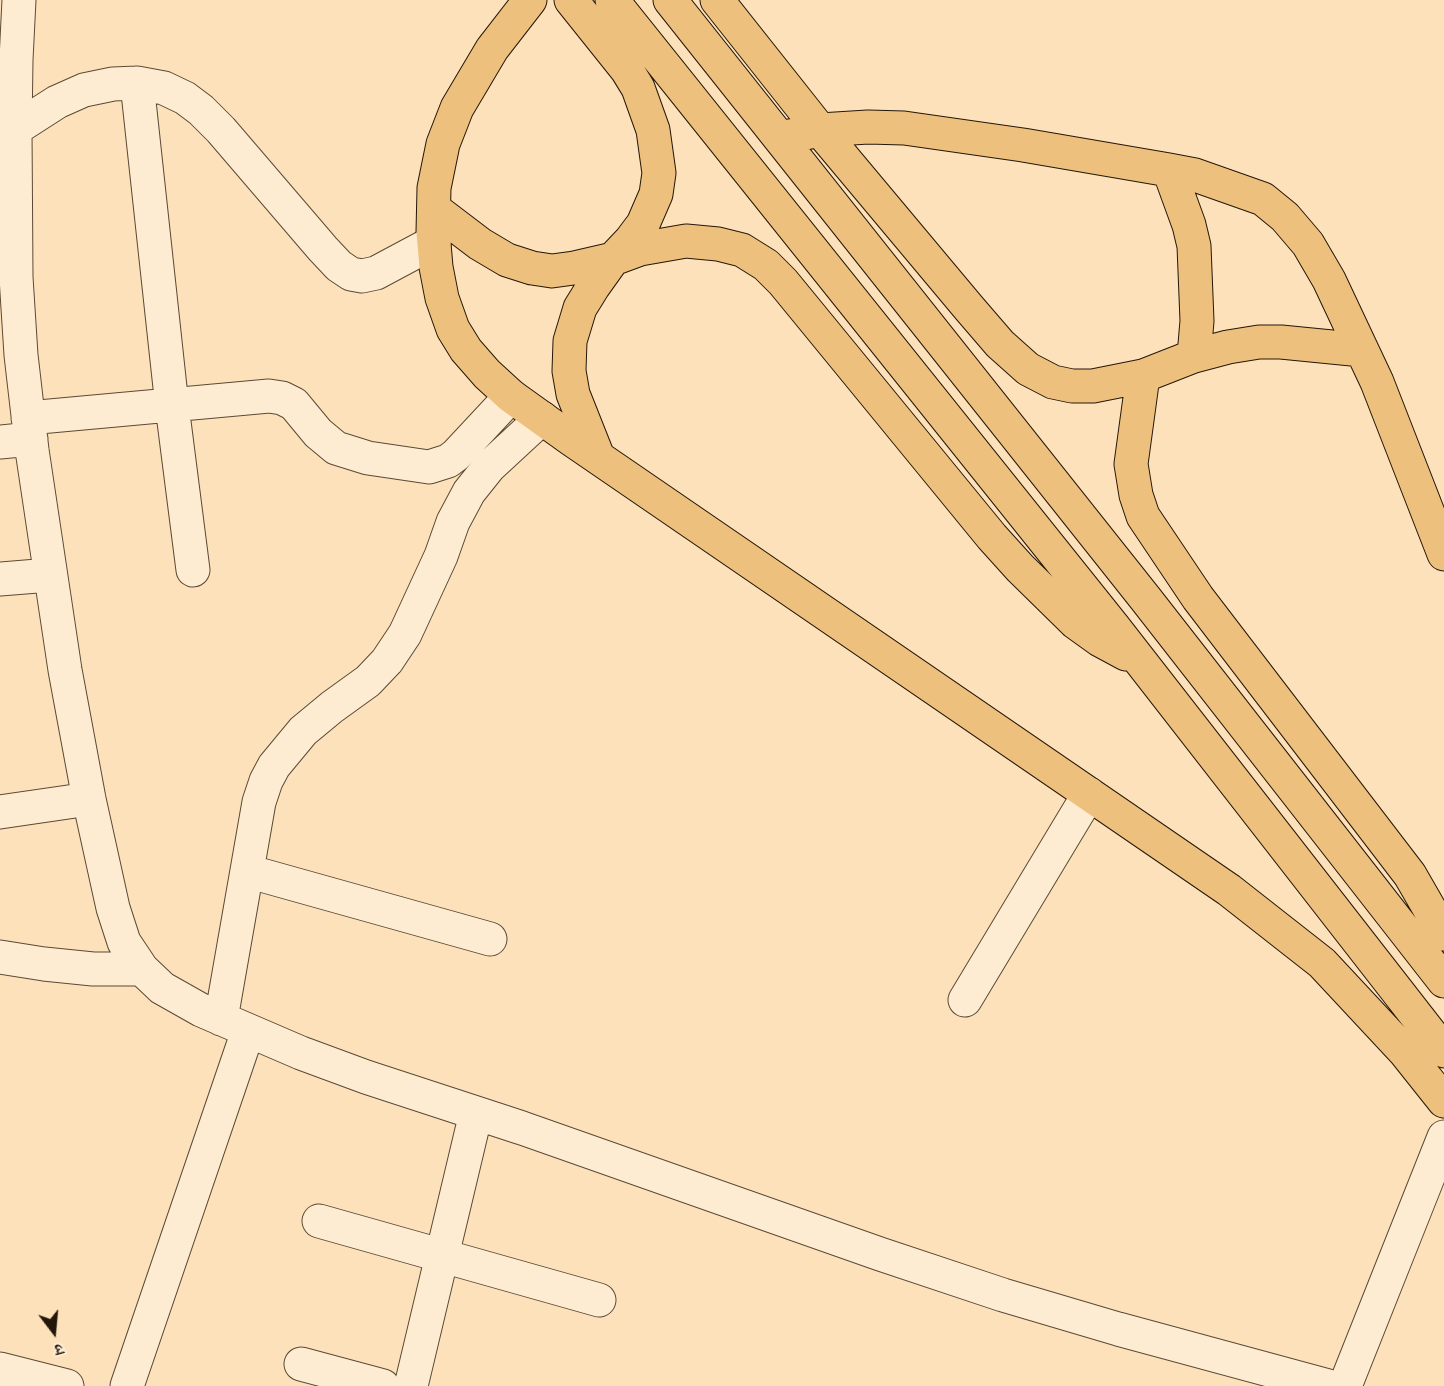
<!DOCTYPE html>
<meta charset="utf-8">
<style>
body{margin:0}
#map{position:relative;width:1444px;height:1386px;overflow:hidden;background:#fde1ba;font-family:"IM FELL French Canon","Noto Serif Devanagari",serif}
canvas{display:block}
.north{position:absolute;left:24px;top:1302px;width:60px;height:60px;-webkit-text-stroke:4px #feecd2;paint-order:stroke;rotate:164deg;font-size:16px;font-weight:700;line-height:24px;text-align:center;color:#231709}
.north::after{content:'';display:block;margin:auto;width:21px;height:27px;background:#231709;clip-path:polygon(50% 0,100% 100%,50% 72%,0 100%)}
</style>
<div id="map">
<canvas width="1444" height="1386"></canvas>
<div class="north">उ</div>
</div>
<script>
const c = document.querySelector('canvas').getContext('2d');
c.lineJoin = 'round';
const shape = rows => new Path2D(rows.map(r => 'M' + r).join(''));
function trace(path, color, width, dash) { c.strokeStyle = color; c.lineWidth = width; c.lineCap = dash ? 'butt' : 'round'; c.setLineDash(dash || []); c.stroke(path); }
const minor = shape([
 [19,0,16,60,15,129,16,277,21,355,32,450,65,670,89,799,113,908,124,942,142,969,162,988,201,1010,301,1053,366,1077,522,1128,880,1254,1003,1295,1118,1329,1328,1386],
 [137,83,172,406,193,570],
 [15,129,57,102,84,90,113,84,137,83,164,88,185,98,201,110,221,130,323,249,339,266,351,274,362,276,376,273,434,242],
 [28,418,269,396,282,398,294,404,318,433,336,448,368,458,429,467,448,461,456,455,511,396],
 [0,442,31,439],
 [0,579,50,575],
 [0,812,89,799],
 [247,871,490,939],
 [0,957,44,964,93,969,142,969],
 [965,1000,1089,794],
 [221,1019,259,802,266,781,274,766,303,731,332,707,368,681,387,661,405,634,441,556,453,522,469,492,489,467,542,418],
 [319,1221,599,1300],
 [301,1364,383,1386],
 [0,1369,67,1386],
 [127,1386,248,1031],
 [411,1386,476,1113],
 [1345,1386,1444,1137]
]);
const highway = shape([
 [530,0,492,49,457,108,443,144,434,188,433,232,436,267,442,298,453,329,466,350,487,374,511,396,571,439,1229,890,1322,963,1405,1052,1444,1101],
 [571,0,627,70,638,88,653,130,659,173,656,194,643,224,631,240,613,259,593,287,580,308,570,341,569,371,573,394,598,457],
 [612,0,1113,626,1444,1051],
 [670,0,1145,598,1444,981],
 [717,0,820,130,969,308,1000,344,1028,369,1053,382,1072,386,1093,386,1143,376,1194,356,1228,347,1259,342,1281,342,1362,350],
 [780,138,820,130,868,127,904,128,1023,145,1169,170,1195,175,1263,199,1285,217,1308,244,1329,280,1377,382,1444,554],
 [1169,170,1189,225,1194,246,1197,321,1194,356],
 [434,209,480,244,507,260,532,268,552,271,574,268,613,259,640,249,686,241,718,244,742,250,766,265,783,282,992,537,1020,568,1075,622,1100,640,1126,654],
 [1143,376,1131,464,1136,495,1143,516,1198,598,1410,875,1444,934]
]);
trace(minor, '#5a4a35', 35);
trace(highway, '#231709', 35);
trace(minor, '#feecd2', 33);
trace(highway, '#eec07d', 33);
</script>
